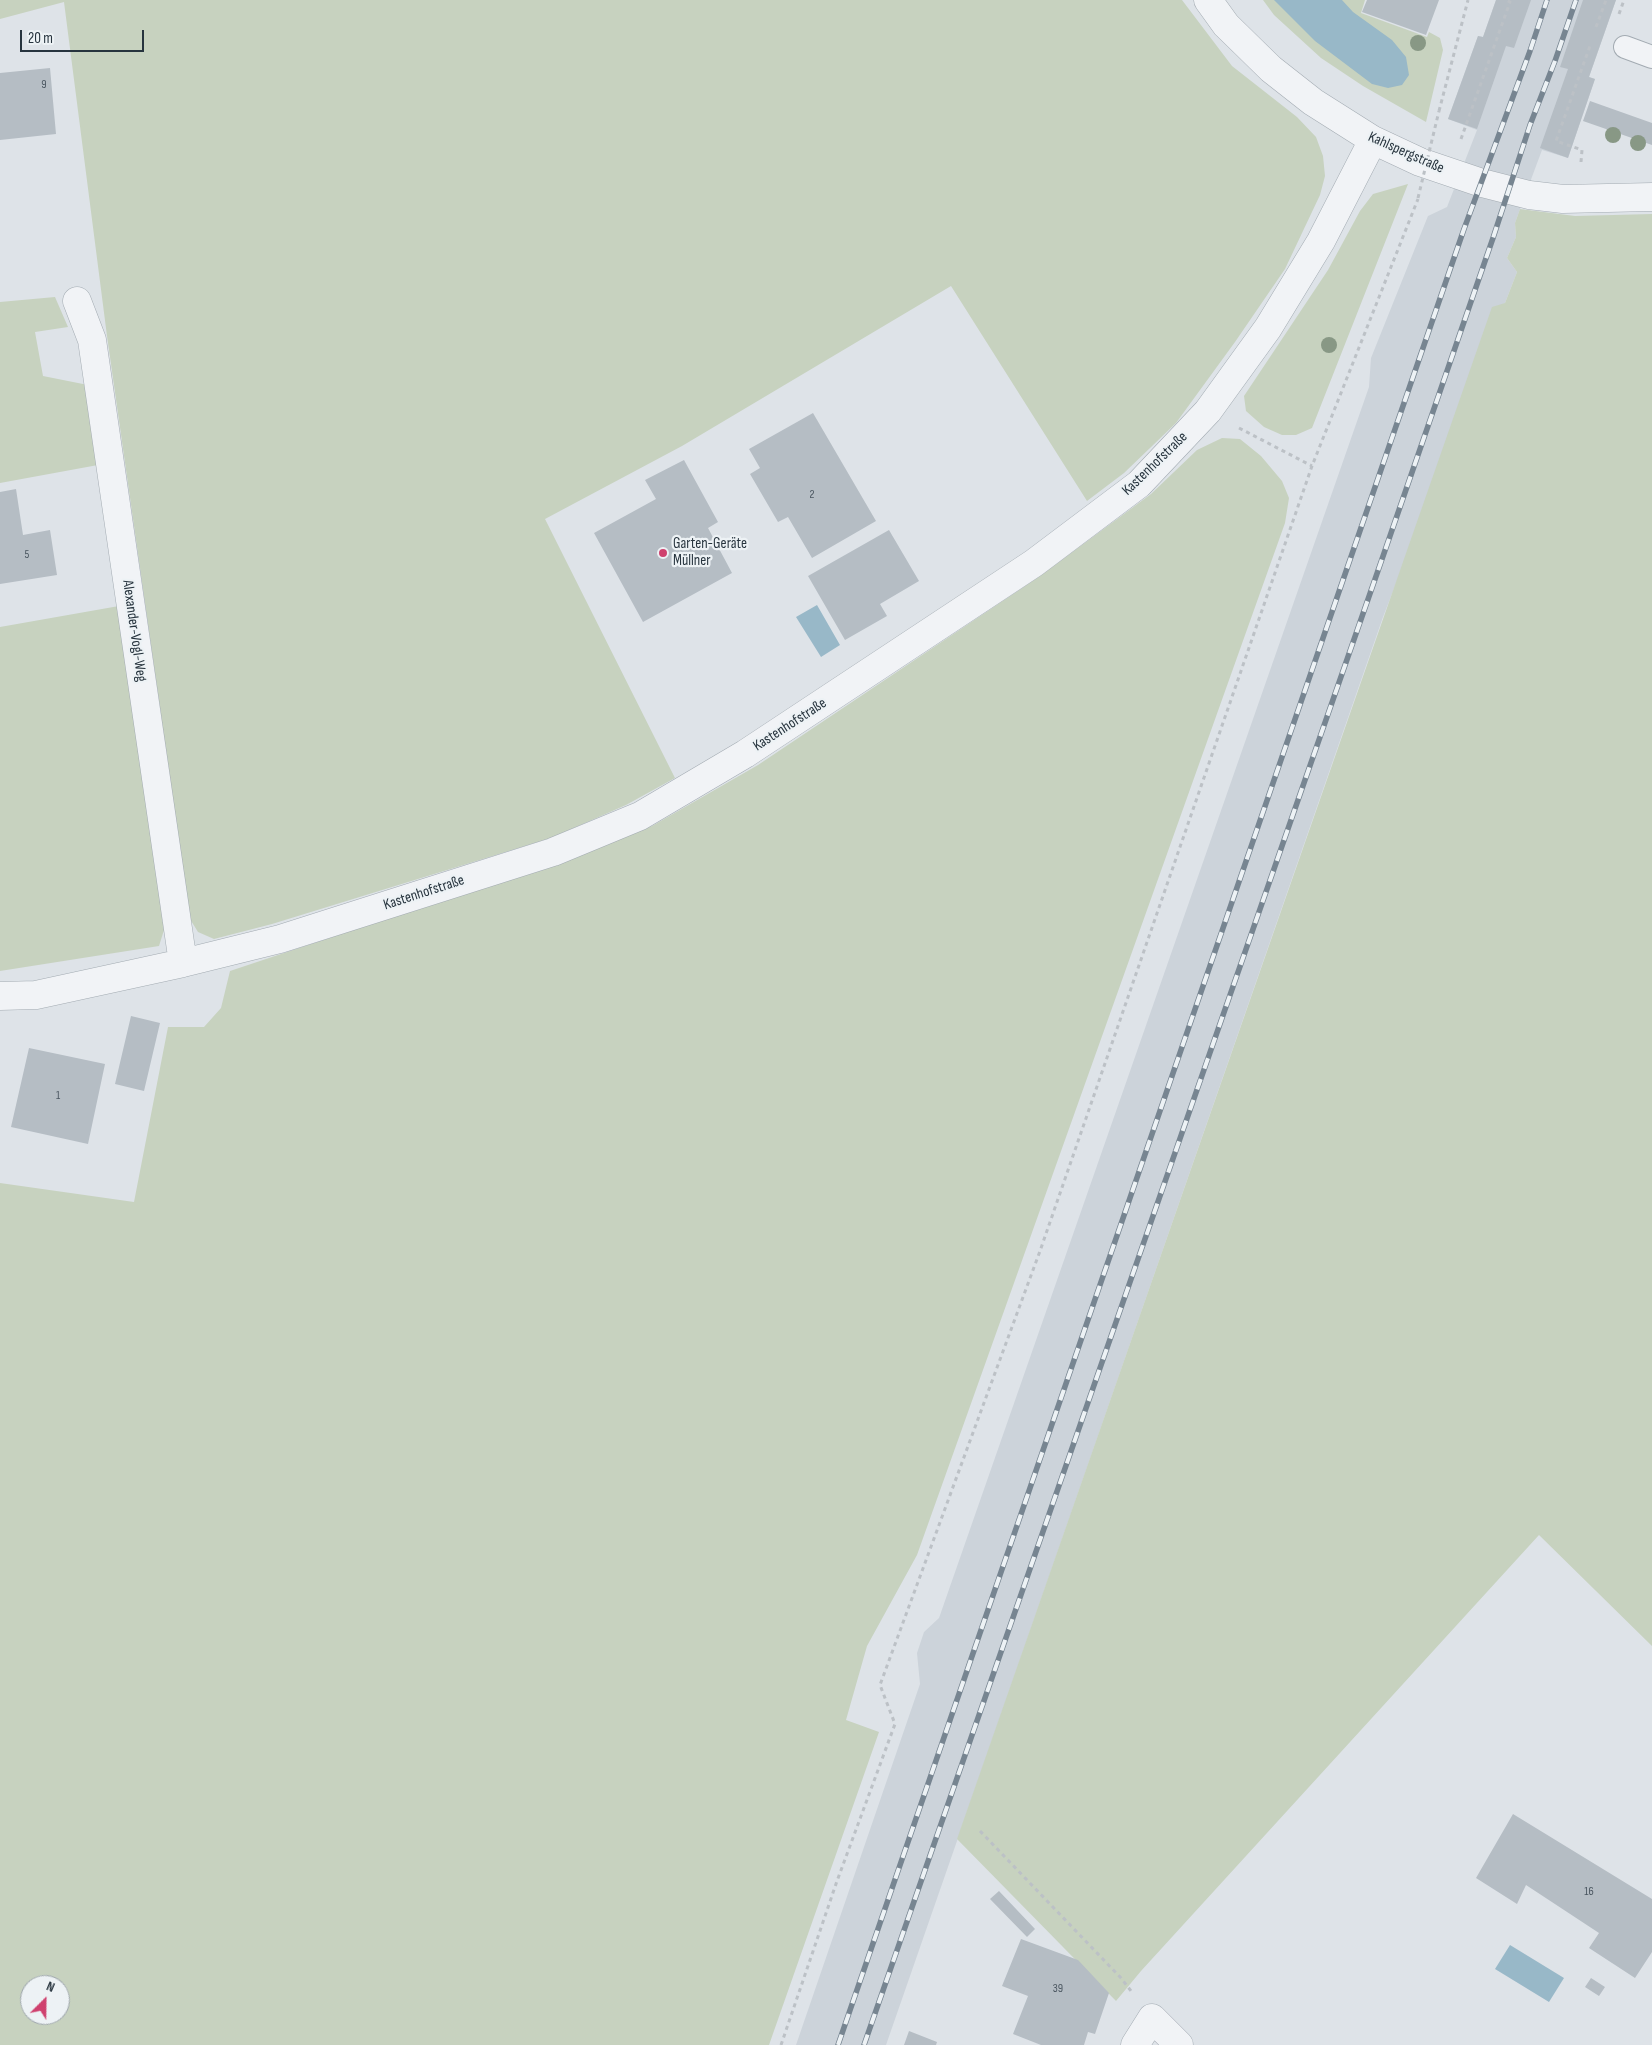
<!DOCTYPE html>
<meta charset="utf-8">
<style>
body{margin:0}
#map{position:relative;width:1652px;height:2045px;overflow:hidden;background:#dee3e8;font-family:"Sofia Sans Condensed",sans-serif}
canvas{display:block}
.north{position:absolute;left:20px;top:1975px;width:50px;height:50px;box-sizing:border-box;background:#edf2f5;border:1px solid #9ea6ac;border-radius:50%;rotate:23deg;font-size:14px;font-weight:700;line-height:20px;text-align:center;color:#27343e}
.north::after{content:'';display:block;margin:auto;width:18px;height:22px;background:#cf416e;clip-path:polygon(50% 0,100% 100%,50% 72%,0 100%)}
.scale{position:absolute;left:20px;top:30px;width:124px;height:22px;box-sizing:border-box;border:2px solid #27343e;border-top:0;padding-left:6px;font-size:15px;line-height:18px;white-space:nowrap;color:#27343e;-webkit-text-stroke:4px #edf2f5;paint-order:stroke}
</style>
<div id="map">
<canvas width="1652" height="2045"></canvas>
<div class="north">N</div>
<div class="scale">20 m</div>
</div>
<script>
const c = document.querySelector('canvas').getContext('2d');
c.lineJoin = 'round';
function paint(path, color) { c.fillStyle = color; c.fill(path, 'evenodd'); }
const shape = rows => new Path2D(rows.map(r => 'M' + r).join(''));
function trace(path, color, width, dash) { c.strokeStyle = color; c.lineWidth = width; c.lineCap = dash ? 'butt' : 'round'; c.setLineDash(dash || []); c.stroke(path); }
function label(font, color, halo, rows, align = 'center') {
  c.font = font + ' "Sofia Sans Condensed",sans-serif'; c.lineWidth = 4.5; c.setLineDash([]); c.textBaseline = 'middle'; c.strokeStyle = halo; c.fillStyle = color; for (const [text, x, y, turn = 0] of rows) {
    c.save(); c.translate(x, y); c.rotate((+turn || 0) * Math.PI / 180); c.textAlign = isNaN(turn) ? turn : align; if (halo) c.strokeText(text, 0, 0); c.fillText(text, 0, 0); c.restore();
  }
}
paint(shape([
 [1496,0,1616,0,1589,77,1595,79,1568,158,1542,150,1520,209,1515,223,1516,237,1507,258,1517,272,1383,617,886,2045,796,2045,920,1684,917,1653,924,1632,939,1618,1369,387,1371,358,1428,216,1447,207,1477,130,1448,119,1478,36,1483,37]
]), '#ccd3da');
paint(shape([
 [0,0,1182,0,1232,66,1297,117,1316,137,1323,156,1325,176,1320,195,1285,269,1235,342,1176,423,1124,473,1087,501,951,286,682,446,545,519,675,778,626,805,551,838,272,924,214,939,198,932,190,919,107,336,64,2,0,19],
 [1263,0,1365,0,1361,13,1427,37,1429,32,1440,38,1443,50,1426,122,1363,86,1321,58,1274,15],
 [1408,184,1312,428,1296,435,1282,435,1264,427,1246,411,1244,396,1328,270,1360,211,1373,194],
 [1520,209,1575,216,1652,214,1652,1646,1539,1535,1141,1971,1116,2001,957,1839,1492,307,1505,303,1517,272,1507,258,1516,237,1515,223],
 [55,297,68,327,35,332,43,376,88,385,98,465,0,483,0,302],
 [1222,438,1240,439,1261,456,1282,481,1289,498,1285,523,917,1555,867,1646,846,1720,879,1732,769,2045,0,2045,0,1183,134,1202,168,1027,204,1027,221,1008,230,971,557,862,652,826,758,765,1040,576,1151,494,1197,450],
 [30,1985,60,1985,60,2015,30,2015],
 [119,606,139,738,164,930,159,946,0,971,0,627]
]), '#c7d2bf');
paint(shape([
 [1274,0,1342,0,1353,12,1392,40,1406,57,1409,75,1402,85,1388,88,1372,84,1315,41],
 [817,605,840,645,821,657,796,617],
 [1510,1945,1564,1978,1549,2002,1495,1969]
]), '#98b8c8');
paint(shape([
 [1367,0,1439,0,1426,35,1362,12],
 [1496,0,1531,0,1514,48,1506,46,1477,129,1448,119,1478,36,1483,37],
 [1583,0,1616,0,1589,77,1595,79,1568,158,1540,148,1568,69,1560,67],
 [50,68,56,134,0,140,0,73],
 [1590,101,1652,123,1652,145,1583,121],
 [813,413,876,521,812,558,788,517,778,522,750,474,760,468,749,449],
 [684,460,718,522,708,528,732,573,643,622,594,533,656,499,645,480],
 [16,489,23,535,50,530,57,575,0,584,0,492],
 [889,530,919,581,880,604,887,616,845,640,808,576],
 [131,1016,160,1023,144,1091,115,1084],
 [29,1048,105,1064,88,1144,11,1127],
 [1513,1814,1652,1899,1652,1952,1635,1978,1589,1948,1599,1933,1526,1885,1517,1904,1476,1878],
 [999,1891,1035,1929,1027,1937,990,1899],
 [1021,1939,1078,1960,1109,1993,1095,2034,1088,2032,1084,2045,1041,2045,1013,2034,1028,1996,1002,1986],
 [1591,1978,1605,1987,1599,1996,1585,1987],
 [909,2031,937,2042,936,2045,904,2045]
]), '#b5bdc4');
const lane = shape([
 [1625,47,1652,57]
]);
const street = shape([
 [1208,0,1226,25,1271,69,1313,102,1373,140,1420,162,1482,183,1529,195,1563,199,1652,197],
 [77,301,92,340,183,963],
 [0,996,36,995,183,963,280,939,553,852,640,816,745,754,1034,563,1139,484,1208,411,1268,328,1321,241,1373,140],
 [1135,2045,1152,2018,1179,2045]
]);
trace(lane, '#a3abb2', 24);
trace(street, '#a3abb2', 29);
trace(shape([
 [1619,14,1624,0],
 [1596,27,1606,0],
 [1439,111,1468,0],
 [1461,139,1510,2,1506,0],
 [1581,162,1582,150,1556,141,1591,43],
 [1239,428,1312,466],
 [980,1831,1121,1978,1131,1991],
 [781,2045,837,1881,895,1724,880,1685,1040,1251,1312,466,1418,199]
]), '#bcc1c6', 3, [4, 4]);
trace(lane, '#f1f3f6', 22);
trace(street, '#f1f3f6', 28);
const rail = shape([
 [838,2045,1464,229,1530,51,1547,0],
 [864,2045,1381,562,1493,238,1530,125,1555,61,1576,0]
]);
trace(rail, '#778591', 5.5);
trace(rail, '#edf2f5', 4, [11]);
trace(shape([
 [1418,198,1439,111]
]), '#bcc1c6', 3, [4, 4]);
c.fillStyle = '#889885';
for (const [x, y] of [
 [1418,43],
 [1613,135],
 [1638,143],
 [1329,345]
]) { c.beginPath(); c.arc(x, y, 8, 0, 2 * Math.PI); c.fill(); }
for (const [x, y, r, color] of [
 [663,553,5,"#cf416e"]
]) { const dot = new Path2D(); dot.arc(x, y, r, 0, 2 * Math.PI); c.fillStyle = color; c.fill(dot); trace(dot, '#edf2f5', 2); }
label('12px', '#4a5660', null, [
 ["9",44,85],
 ["2",812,495],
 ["5",27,555],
 ["1",58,1096],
 ["16",1589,1892],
 ["39",1058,1989]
]);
label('15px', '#27343e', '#edf2f5', [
 ["Kahlspergstraße",1406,153,24],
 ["Kastenhofstraße",1155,464,-44],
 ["Alexander-Vogl-Weg",134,631,82],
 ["Kastenhofstraße",790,725,-33],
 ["Kastenhofstraße",424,893,-18]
]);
label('15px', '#27343e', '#edf2f5', [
 ["Garten-Geräte",673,544],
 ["Müllner",673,561]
], 'left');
</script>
